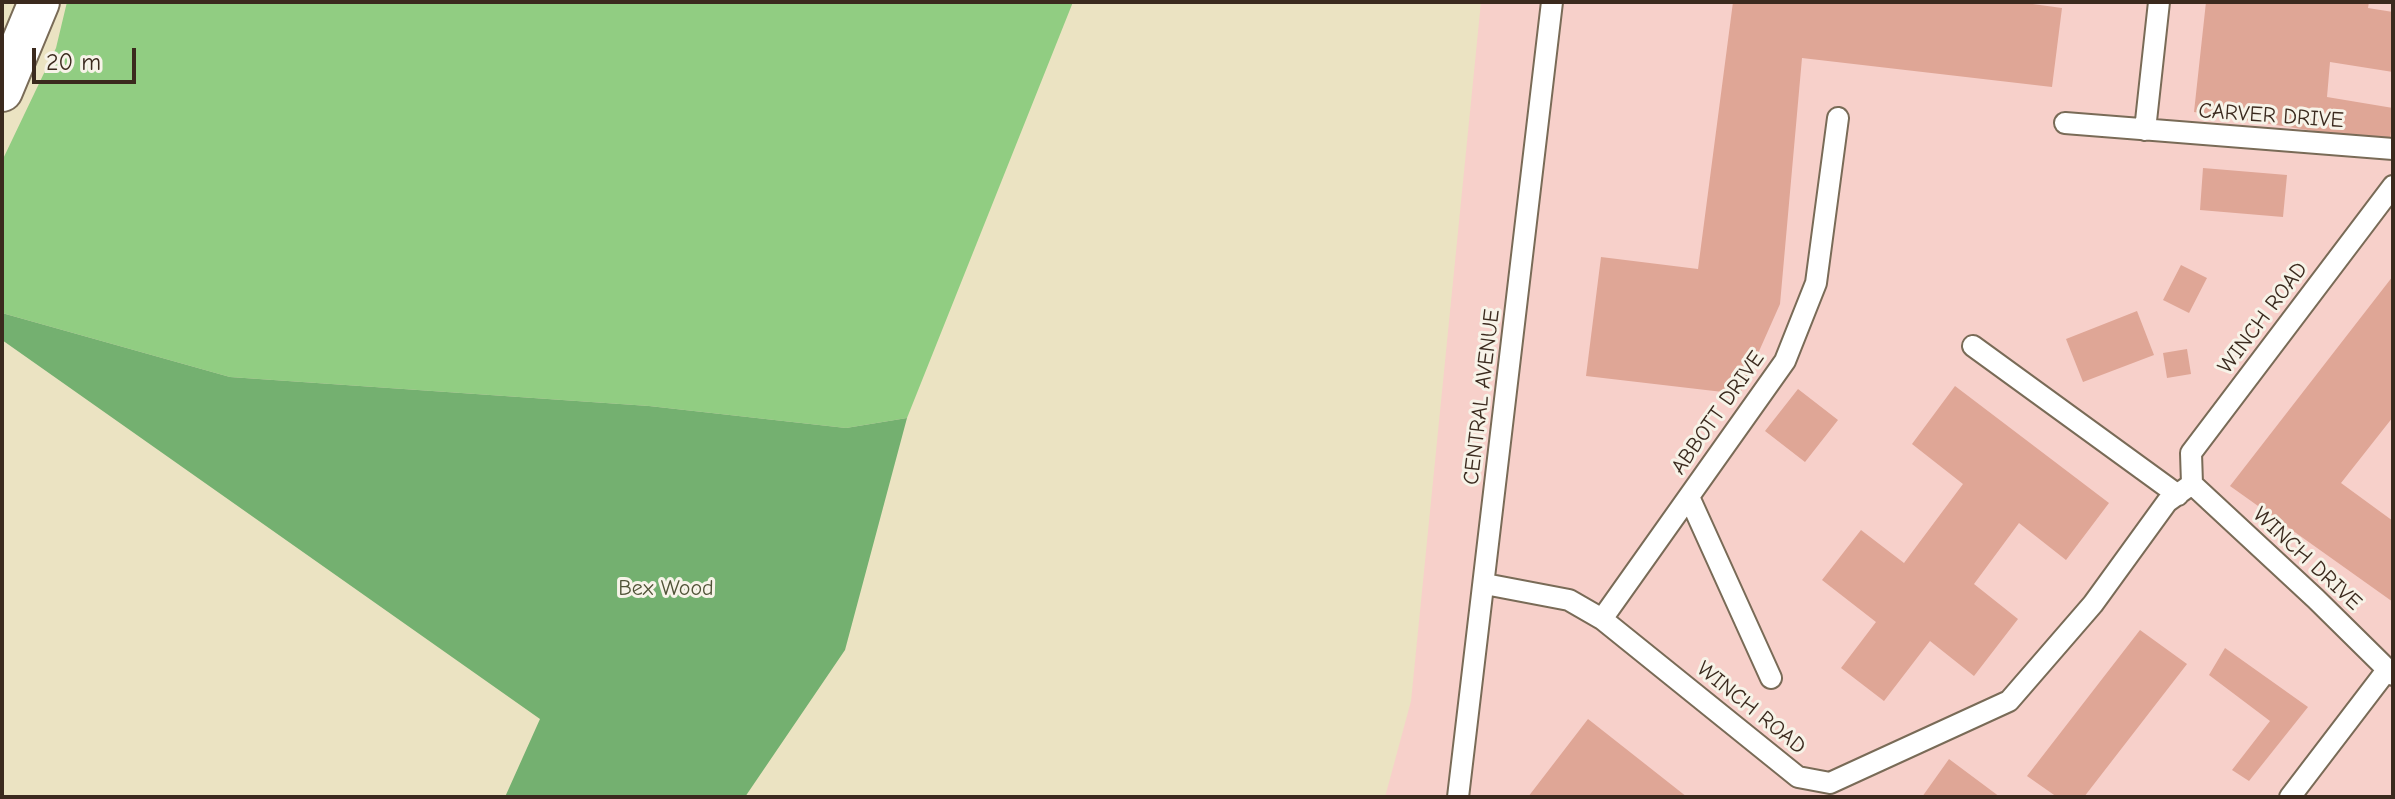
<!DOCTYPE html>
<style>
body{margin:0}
#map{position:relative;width:2395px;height:799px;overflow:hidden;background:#ebe3c2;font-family:"Comic Neue",sans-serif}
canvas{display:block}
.frame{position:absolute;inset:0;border:4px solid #3b2a1e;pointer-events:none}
.scale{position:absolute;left:32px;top:48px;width:104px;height:36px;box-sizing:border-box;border:4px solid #3b2a1e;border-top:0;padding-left:10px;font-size:24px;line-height:28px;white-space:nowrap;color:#3b2a1e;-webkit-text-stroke:6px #f7f3e8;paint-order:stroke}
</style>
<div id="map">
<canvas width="2395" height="799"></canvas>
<div class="frame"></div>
<div class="scale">20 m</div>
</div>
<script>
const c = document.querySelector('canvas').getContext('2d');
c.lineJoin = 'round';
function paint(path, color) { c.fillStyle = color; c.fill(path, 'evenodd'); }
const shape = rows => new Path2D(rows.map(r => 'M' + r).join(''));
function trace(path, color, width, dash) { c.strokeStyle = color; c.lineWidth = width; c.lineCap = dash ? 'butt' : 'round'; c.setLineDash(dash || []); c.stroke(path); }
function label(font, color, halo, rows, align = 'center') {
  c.font = font + ' "Comic Neue",sans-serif'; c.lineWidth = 6; c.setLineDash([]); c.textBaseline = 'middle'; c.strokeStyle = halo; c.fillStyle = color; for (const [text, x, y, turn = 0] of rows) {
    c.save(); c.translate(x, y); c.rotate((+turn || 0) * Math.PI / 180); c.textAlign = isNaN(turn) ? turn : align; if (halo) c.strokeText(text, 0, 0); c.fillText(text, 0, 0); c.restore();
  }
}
paint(shape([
 [1481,2,2393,2,2393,797,1385,797,1411,701]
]), '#f7d0ca');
paint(shape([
 [67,2,1073,2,907,418,846,428,649,406,230,377,2,313,2,161,56,48]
]), '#91cd82');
paint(shape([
 [2,313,230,377,649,406,846,428,907,418,845,650,745,797,505,797,540,719,2,340]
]), '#74b070');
paint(shape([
 [1733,2,2018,2,2062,8,2052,87,1802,58,1780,304,1740,394,1586,376,1601,257,1698,269],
 [2206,2,2369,2,2368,8,2393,12,2393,72,2330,62,2327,97,2393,108,2390,143,2194,112],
 [2203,168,2287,175,2283,217,2200,210],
 [2181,265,2207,278,2189,313,2163,300],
 [2393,276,2393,417,2341,483,2393,521,2393,602,2230,486],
 [2137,311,2154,355,2083,382,2066,339],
 [2187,349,2191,374,2167,378,2163,353],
 [1955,386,2109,503,2066,560,2019,523,1974,584,2018,619,1974,676,1930,641,1884,701,1841,668,1876,622,1822,580,1861,530,1904,563,1963,484,1912,444],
 [1798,389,1838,420,1805,462,1765,431],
 [2140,630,2187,664,2084,797,2057,797,2027,776],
 [2225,648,2308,707,2249,781,2232,770,2270,721,2209,675],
 [1588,719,1687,797,1528,797],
 [1949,759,2000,797,1922,797]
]), '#dfa696');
const lane = shape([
 [2065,123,2393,149],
 [2145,130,2159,2],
 [1973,346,2178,495],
 [2192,484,2191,453,2393,186],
 [2192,484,2316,599,2393,675],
 [1689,497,1771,678],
 [1485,584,1569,600,1602,619,1798,777,1830,783,2009,701,2093,604,2167,502,2192,484],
 [1602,619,1785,361,1816,283,1838,118],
 [1458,797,1552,2],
 [2290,797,2387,670]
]);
const street = shape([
 [2,91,39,2]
]);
trace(lane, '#796b57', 24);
trace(street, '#796b57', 44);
trace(lane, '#fff', 20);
trace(street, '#fff', 40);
label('22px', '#3b2a1e', '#f7f3e8', [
 ["CARVER DRIVE",2271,116,4],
 ["WINCH ROAD",2263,318,-53],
 ["CENTRAL AVENUE",1482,397,-83],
 ["ABBOTT DRIVE",1718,413,-55],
 ["WINCH DRIVE",2307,559,43],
 ["WINCH ROAD",1751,708,39]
]);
label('22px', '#505337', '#f7f3e8', [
 ["Bex Wood",666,589]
]);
</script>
